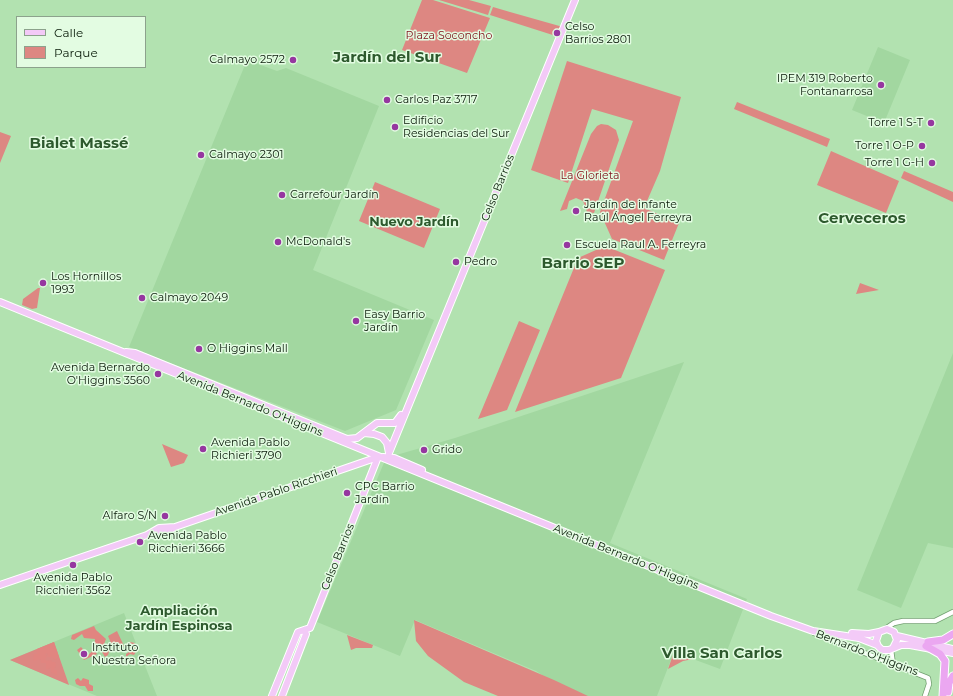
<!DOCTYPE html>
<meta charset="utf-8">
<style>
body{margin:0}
#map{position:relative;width:953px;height:696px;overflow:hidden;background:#b2e2b0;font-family:Montserrat,sans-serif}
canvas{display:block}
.legend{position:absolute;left:16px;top:16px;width:130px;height:52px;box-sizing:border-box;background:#e3fce2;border:1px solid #8ca28c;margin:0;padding:5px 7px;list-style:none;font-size:12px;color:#0a1c0a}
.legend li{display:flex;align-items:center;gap:8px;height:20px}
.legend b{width:20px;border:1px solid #8ca28c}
</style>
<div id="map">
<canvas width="953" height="696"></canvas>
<ul class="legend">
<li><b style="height:5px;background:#f3caf7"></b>Calle</li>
<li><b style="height:11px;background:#dd8782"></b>Parque</li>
</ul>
</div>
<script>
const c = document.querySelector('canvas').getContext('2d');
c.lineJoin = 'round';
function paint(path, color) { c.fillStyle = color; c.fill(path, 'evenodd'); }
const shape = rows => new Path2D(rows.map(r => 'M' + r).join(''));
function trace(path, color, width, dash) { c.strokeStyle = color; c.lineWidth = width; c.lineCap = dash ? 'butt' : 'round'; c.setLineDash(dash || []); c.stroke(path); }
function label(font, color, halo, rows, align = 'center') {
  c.font = font + ' Montserrat,sans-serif'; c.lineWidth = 3; c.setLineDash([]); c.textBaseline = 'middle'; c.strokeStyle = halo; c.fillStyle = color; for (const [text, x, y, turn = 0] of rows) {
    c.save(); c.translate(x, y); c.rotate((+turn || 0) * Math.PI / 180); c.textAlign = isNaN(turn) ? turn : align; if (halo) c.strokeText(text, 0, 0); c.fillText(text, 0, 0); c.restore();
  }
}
paint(shape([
 [878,47,910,60,884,123,852,110],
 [247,60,277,71,286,68,379,106,313,270,434,320,396,410,345,431,129,347],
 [953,353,953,548,928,543,901,608,857,590],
 [684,362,610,543,747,599,720,669,674,652,657,696,583,696,559,686,536,671,415,620,400,656,317,622,386,458,455,438],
 [124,613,157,696,97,696,10,660]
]), '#a2d7a0');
paint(shape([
 [422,0,433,0,490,18,467,73,402,50],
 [439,0,469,0,491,6,488,15],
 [493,7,510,12,563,27,559,37,490,15],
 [567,61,681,97,660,171,644,208,679,223,664,260,612,239,600,212,633,121,592,109,568,183,531,170],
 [737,102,830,139,827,147,734,109],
 [601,124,608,125,616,130,619,140,594,213,587,212,583,201,576,198,569,201,567,209,560,211,591,134,597,126],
 [0,132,11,136,0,163],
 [831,151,899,181,886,213,817,185],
 [904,171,953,192,953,202,901,178],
 [375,182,440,209,424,248,359,221],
 [605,246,665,270,621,378,515,412,578,258],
 [860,283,879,290,856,294],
 [38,288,40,288,37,308,32,309,22,305,23,299],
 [519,321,540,330,507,410,478,419],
 [162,444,188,455,184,463,171,467],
 [414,620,554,680,588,696,498,696,464,682,428,656,416,641],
 [117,631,124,646,114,650,108,636],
 [347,635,373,645,372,648,356,648,351,650],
 [54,642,69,685,10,660],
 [674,652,693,659,683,661,668,669]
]), '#dd8782');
paint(shape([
 [94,626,96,630,106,639,103,647,110,648,108,655,105,657,99,647,94,648,95,639,84,638,82,634,74,640,71,639,72,635],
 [54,642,59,657,55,660,52,657,48,657,47,653,45,654,47,657,45,659,47,661,51,660,52,662,55,662,56,665,54,670,57,670,57,675,51,672,51,667,48,669,46,669,46,663,41,663,40,659,34,661,33,659,34,654,38,654,36,652,37,649],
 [130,642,135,643,134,647,137,650,134,655,130,654,126,657,126,654,129,652,125,649,129,647,126,644],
 [81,647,88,655,94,650,97,654,84,660,77,650],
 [78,678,81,681,83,678,89,680,89,684,93,686,93,691,88,691,85,686,80,686,76,684,75,680]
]), '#e18580');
const minor = shape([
 [885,629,894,623,903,621,935,621,953,612],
 [814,633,928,678,929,684,925,696],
 [891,650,893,664]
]);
const major = shape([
 [0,302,771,616,813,631,859,638,877,645],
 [126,352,135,353,347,439,357,438,377,423,395,423,401,415],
 [364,433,374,434,382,437,387,443,389,453],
 [389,453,575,0],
 [383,457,394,458,422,470],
 [147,535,159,528,175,527],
 [0,585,147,535,162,534,175,527,378,457],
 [852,633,869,634,879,632],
 [897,636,953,649],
 [893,648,897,640,894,632,887,629,879,632,876,641,878,646,882,650,889,650,901,645,910,645,953,653],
 [272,696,298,632,310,628,378,457],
 [282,696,306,634,304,630]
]);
const highway = shape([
 [928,642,943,640,953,634],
 [926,646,940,654,945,661,943,696],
 [948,692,949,683,953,676]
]);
trace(minor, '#72a070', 6);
trace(major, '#fff', 8);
trace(highway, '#fff', 9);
trace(minor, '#fff', 4.5);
trace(major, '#f3caf7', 6);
trace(highway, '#eba7f1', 7);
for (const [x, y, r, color] of [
 [557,33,4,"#9637a0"],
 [293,60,4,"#9637a0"],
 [881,85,4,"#9637a0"],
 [387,100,4,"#9637a0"],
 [931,123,4,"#9637a0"],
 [395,127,4,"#9637a0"],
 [922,146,4,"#9637a0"],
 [201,155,4,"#9637a0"],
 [932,163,4,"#9637a0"],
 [282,195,4,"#9637a0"],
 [576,211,4,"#9637a0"],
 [278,242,4,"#9637a0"],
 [567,245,4,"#9637a0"],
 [456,262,4,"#9637a0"],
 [43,283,4,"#9637a0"],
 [142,298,4,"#9637a0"],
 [356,321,4,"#9637a0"],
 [199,349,4,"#9637a0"],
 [158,374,4,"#9637a0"],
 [203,449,4,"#9637a0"],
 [424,450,4,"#9637a0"],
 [347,493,4,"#9637a0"],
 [165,516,4,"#9637a0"],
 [140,542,4,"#9637a0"],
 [73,565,4,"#9637a0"],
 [84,654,4,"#9637a0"]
]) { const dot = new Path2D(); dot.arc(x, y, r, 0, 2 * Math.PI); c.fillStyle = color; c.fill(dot); trace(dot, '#e3fce2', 1.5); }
label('11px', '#0a1c0a', '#e3fce2', [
 ["Celso",565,27],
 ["Barrios 2801",565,40],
 ["Calmayo 2572",285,60,"right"],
 ["IPEM 319 Roberto",873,79,"right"],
 ["Fontanarrosa",873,92,"right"],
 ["Carlos Paz 3717",395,100],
 ["Edificio",403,121],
 ["Residencias del Sur",403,134],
 ["Torre 1 S-T",923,123,"right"],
 ["Torre 1 O-P",914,146,"right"],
 ["Calmayo 2301",209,155],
 ["Torre 1 G-H",924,163,"right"],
 ["Carrefour Jardín",290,195],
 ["Jardín de infante",584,205],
 ["Raúl Ángel Ferreyra",584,218],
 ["McDonald's",286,242],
 ["Escuela Raul A. Ferreyra",575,245],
 ["Pedro",464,262],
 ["Los Hornillos",51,277],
 ["1993",51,290],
 ["Calmayo 2049",150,298],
 ["Easy Barrio",364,315],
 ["Jardín",364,328],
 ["O Higgins Mall",207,349],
 ["Avenida Bernardo",150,368,"right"],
 ["O'Higgins 3560",150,381,"right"],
 ["Avenida Pablo",211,443],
 ["Richieri 3790",211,456],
 ["Grido",432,450],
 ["CPC Barrio",355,487],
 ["Jardín",355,500],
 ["Alfaro S/N",157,516,"right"],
 ["Avenida Pablo",148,536],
 ["Ricchieri 3666",148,549],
 ["Avenida Pablo",73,578,"center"],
 ["Ricchieri 3562",73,591,"center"],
 ["Instituto",92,648],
 ["Nuestra Señora",92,661]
], 'left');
label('11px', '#7e0f19', '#e3fce2', [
 ["Plaza Soconcho",449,36],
 ["La Glorieta",590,176]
]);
label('11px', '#0a1c0a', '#e3fce2', [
 ["Celso Barrios",498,188,-68],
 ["Avenida Bernardo O'Higgins",250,404,22],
 ["Avenida Pablo Ricchieri",276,492,-19],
 ["Celso Barrios",338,557,-68],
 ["Avenida Bernardo O'Higgins",626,557,22],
 ["Bernardo O'Higgins",867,653,21]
]);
label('bold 13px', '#2d592d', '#e3fce2', [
 ["Nuevo Jardín",414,222],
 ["Ampliación",179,611],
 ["Jardín Espinosa",179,626]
]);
label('bold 15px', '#2d592d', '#e3fce2', [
 ["Jardín del Sur",387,58],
 ["Bialet Massé",79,144],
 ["Cerveceros",862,219],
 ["Barrio SEP",583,264],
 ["Villa San Carlos",722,654]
]);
</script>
